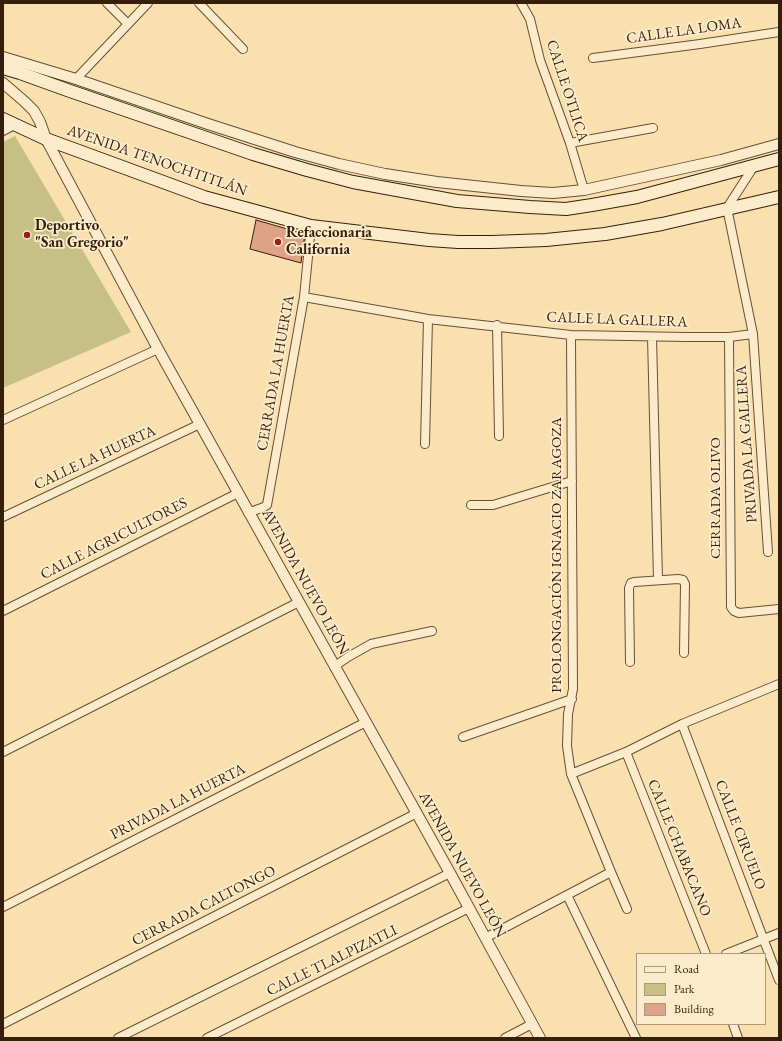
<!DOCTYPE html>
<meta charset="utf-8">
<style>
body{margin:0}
#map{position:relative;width:782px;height:1041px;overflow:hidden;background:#fbe0af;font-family:"EB Garamond",serif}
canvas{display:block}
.frame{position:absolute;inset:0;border:4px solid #351f0c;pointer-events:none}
.legend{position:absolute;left:636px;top:953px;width:130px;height:72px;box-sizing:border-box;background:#fcebcb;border:1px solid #ac997f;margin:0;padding:5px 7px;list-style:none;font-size:12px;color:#351f0c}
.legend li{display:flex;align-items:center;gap:8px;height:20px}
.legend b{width:20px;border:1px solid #ac997f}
</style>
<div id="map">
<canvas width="782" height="1041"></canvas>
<div class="frame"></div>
<ul class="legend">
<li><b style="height:5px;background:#fcebcb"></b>Road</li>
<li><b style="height:11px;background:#c6c086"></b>Park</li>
<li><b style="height:11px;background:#dea386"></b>Building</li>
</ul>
</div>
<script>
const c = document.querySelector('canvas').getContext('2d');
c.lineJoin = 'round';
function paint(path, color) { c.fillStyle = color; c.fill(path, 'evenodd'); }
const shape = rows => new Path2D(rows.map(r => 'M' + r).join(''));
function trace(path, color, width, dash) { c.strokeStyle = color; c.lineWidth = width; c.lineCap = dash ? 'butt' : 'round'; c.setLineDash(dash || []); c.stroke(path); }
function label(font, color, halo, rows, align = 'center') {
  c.font = font + ' "EB Garamond",serif'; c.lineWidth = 3.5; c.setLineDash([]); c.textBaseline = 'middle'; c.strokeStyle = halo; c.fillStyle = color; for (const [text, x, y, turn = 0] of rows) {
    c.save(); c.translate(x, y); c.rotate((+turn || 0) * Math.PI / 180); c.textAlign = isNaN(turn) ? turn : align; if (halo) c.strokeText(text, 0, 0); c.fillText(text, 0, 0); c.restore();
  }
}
paint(shape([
 [15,136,131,332,3,388,3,142]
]), '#c6c086');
const building = shape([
 [256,220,305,234,301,263,250,249,256,220]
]);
paint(building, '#dea386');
trace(building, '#351f0c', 1);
const minor = shape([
 [107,3,128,24],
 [199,3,243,49],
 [521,3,530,19,540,60,570,143,584,190],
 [593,58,700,44,779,32],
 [76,79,148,3],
 [3,131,14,125],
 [570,143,653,128],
 [304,297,428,319,571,335,686,337,729,337,753,334,727,208,754,166],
 [497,325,499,436],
 [753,334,768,552],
 [652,337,658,579],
 [729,337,731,607,734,611,739,613,779,609],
 [3,420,158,349],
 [425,444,428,319],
 [471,505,493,505,572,481],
 [248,513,264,507,267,505,304,297,311,226],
 [3,517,200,424],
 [3,611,238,493],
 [630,662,629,588,631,583,634,582,678,579,683,580,685,584,684,653],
 [335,666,348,657,371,644,432,631],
 [682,724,779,980],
 [463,737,572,699],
 [3,752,299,602],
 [626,752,706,954],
 [571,774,626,752,682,724,779,684],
 [611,872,627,909],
 [567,895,636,1038],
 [3,907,366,722],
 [485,938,611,872,571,774,567,746,568,714,573,689,571,335],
 [726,954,779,933],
 [3,1024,417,813],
 [733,1024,738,1038],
 [118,1038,450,873],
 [207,1038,469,908],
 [505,1038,532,1024]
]);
const tertiary = shape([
 [3,57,76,79,208,124,295,152,339,164,385,174,437,182,521,191,553,193,584,190,721,160,779,144],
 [3,83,25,102,34,111,40,122,46,139,158,349,450,873,540,1038]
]);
const secondary = shape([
 [3,68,20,73,70,91,253,154,307,170,353,182,457,201,530,207,566,209,592,205,637,197,779,159],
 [3,119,46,139,204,197,311,226,429,240,458,242,492,242,546,240,605,234,662,224,779,197]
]);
trace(minor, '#664f35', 10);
trace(tertiary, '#664f35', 12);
trace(secondary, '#351f0c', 14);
trace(minor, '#fcebcb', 8);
trace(tertiary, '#fcebcb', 10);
trace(secondary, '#fcebcb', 12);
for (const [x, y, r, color] of [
 [27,235,4,"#8f2418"],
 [278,242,4,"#8f2418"]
]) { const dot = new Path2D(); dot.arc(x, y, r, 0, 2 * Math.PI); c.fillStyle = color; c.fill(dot); trace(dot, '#fcebcb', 1.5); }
label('15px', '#351f0c', '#fcebcb', [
 ["CALLE LA LOMA",684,31,-8],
 ["CALLE OTLICA",567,91,72],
 ["AVENIDA TENOCHTITLÁN",157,161,19],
 ["CALLE LA GALLERA",617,320,2],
 ["CERRADA LA HUERTA",276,373,-80],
 ["PRIVADA LA GALLERA",747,444,-94],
 ["CALLE LA HUERTA",95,458,-25],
 ["CERRADA OLIVO",716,498,-90],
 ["CALLE AGRICULTORES",114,539,-27],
 ["PROLONGACIÓN IGNACIO ZARAGOZA",557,555,-90],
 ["AVENIDA NUEVO LEÓN",305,582,61],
 ["PRIVADA LA HUERTA",178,802,-27],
 ["CALLE CIRUELO",740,835,69],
 ["CALLE CHABACANO",679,848,68],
 ["AVENIDA NUEVO LEÓN",462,865,61],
 ["CERRADA CALTONGO",204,906,-27],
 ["CALLE TLALPIZATLI",332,961,-26]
]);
label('bold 15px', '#351f0c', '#fcebcb', [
 ["Deportivo",35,226],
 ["\"San Gregorio\"",35,243],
 ["Refaccionaria",286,233],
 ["California",286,250]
], 'left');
</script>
